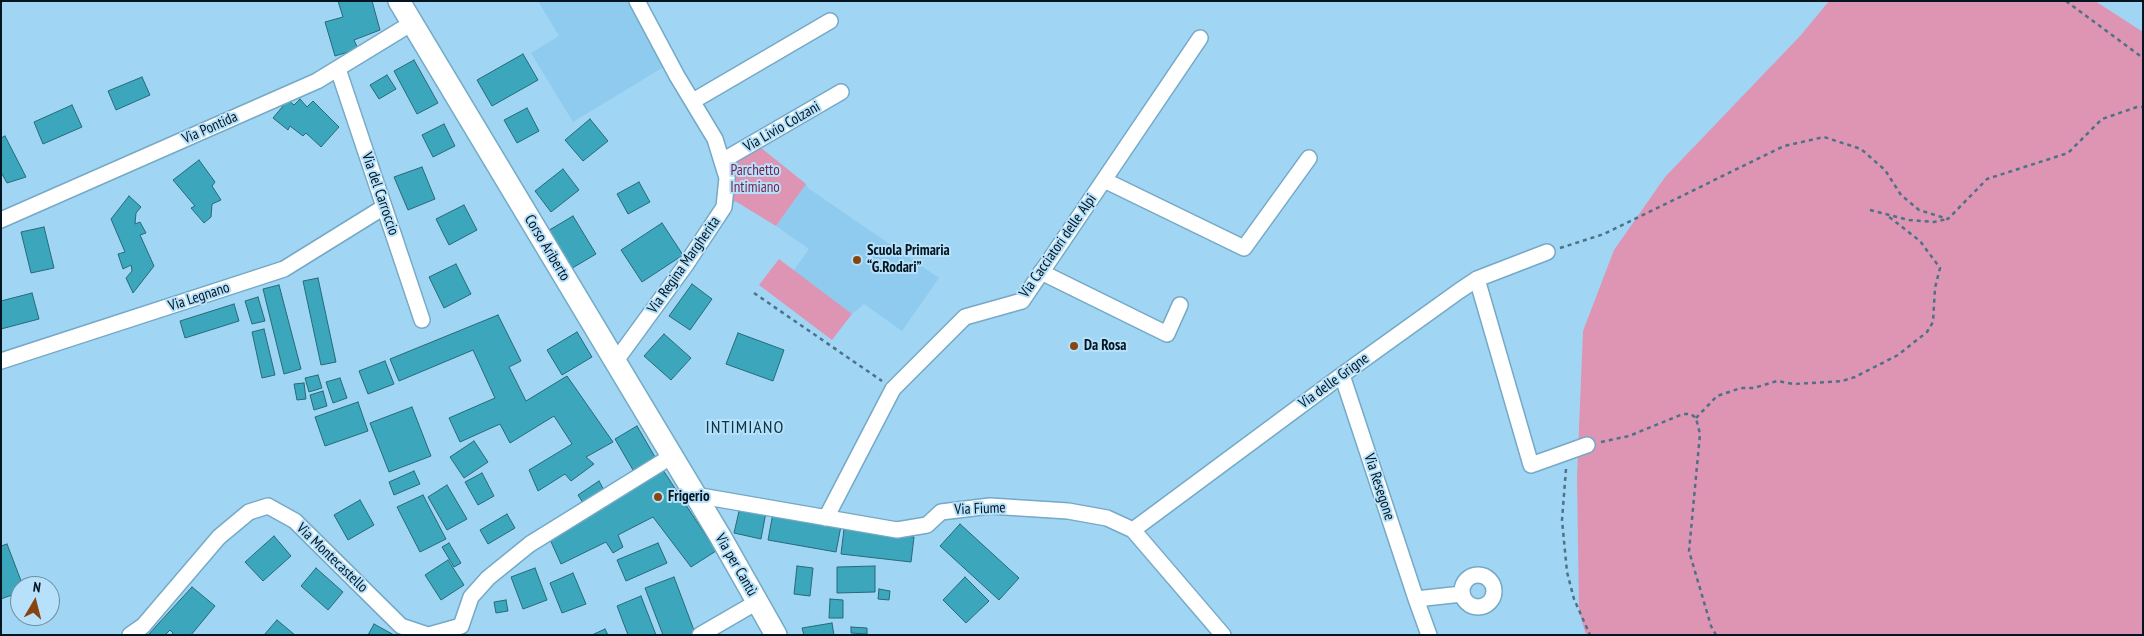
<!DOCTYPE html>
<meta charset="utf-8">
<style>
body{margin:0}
#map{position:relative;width:2144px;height:636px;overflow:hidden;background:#a0d6f4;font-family:"PT Sans Narrow",sans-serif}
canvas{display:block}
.frame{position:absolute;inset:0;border:2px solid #021520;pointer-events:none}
.north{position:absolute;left:10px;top:576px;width:50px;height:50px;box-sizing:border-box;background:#b7e1fa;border:1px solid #6f8fa3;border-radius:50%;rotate:8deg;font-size:14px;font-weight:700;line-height:20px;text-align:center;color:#021520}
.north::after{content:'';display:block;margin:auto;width:18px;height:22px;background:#874611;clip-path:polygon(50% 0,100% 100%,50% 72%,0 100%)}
</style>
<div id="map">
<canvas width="2144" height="636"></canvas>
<div class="frame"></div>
<div class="north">N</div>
</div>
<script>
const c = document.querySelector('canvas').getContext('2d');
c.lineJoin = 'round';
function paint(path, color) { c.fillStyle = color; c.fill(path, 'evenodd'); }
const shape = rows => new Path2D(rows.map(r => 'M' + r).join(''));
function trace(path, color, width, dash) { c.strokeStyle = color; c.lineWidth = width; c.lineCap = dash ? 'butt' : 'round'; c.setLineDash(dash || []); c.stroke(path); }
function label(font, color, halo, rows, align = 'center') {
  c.font = font + ' "PT Sans Narrow",sans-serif'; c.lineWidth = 4; c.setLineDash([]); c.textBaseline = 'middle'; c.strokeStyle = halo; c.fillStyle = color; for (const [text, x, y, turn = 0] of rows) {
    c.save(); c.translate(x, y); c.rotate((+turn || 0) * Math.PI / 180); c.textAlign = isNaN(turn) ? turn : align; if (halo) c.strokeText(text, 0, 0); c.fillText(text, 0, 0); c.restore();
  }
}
paint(shape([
 [538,1,635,1,672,62,573,122,531,53,559,36],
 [806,184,808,188,939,278,902,331,864,304,852,314,793,271,809,249,776,226]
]), '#8ecbee');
paint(shape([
 [1829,1,2095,1,2143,32,2143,635,1586,635,1579,611,1577,476,1583,331,1614,250,1665,177,1801,35],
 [755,143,806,184,776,226,735,201,728,210,722,161],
 [779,259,852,314,832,340,759,285]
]), '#de95b3');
const building = shape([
 [338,1,372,1,380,30,354,40,358,49,335,56,325,22,343,17,338,1],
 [523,54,538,80,492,106,477,80,523,54],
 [414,60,438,103,417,114,394,71,414,60],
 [387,75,396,89,379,99,370,85,387,75],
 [142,77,150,95,116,110,108,91,142,77],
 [300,99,307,107,313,101,339,127,321,147,306,133,303,136,290,126,288,130,273,118,288,100,294,105,300,99],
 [72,105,82,127,43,144,34,122,72,105],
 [527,108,539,131,517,143,504,120,527,108],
 [590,119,608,141,583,161,565,140,590,119],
 [444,124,455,146,433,157,422,135,444,124],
 [5,136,26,177,7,183,1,172,1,138,5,136],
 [199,160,215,182,212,186,221,200,212,204,211,217,204,223,191,208,195,206,173,180,199,160],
 [422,167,435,199,408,210,394,177,422,167],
 [563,169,579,190,551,212,535,191,563,169],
 [639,182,650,202,628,214,617,194,639,182],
 [129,196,141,207,136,213,135,224,140,222,146,233,140,235,154,266,133,293,126,278,132,271,131,265,123,269,118,254,125,252,111,219,129,196],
 [464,205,477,230,449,245,436,219,464,205],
 [573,216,596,254,569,270,546,232,573,216],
 [662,223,683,255,642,282,621,250,662,223],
 [44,227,54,268,31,273,21,232,44,227],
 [456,264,471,294,444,308,429,277,456,264],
 [318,278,336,362,321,365,303,281,318,278],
 [692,284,712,299,690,330,669,316,692,284],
 [279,285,301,369,284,374,263,289,279,285],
 [32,293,39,319,1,329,1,301,32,293],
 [258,297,265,321,252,324,245,301,258,297],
 [234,304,239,321,185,338,180,321,234,304],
 [498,315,521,361,509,367,526,401,567,376,613,442,586,457,594,464,571,481,565,474,538,491,529,470,572,444,554,416,510,443,500,424,460,442,449,418,495,398,473,350,399,381,390,359,498,315],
 [264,329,275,375,262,378,252,332,264,329],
 [577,332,592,357,562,375,547,350,577,332],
 [738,333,784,350,773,381,726,364,738,333],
 [664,334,691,358,671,380,644,356,664,334],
 [385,361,394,384,368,394,359,371,385,361],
 [318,375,322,388,309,392,305,378,318,375],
 [340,378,347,398,333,403,326,382,340,378],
 [304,383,306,399,297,400,294,384,304,383],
 [323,391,327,406,314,410,310,395,323,391],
 [358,402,368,431,325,446,315,417,358,402],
 [412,407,431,456,389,472,370,423,412,407],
 [637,426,655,457,633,470,615,439,637,426],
 [474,441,488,462,464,478,450,457,474,441],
 [663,470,716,551,691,567,653,517,618,535,623,547,613,553,606,542,561,564,548,535,663,470],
 [414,471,420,484,394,495,389,482,414,471],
 [482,473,494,496,478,505,465,482,482,473],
 [599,481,605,492,585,506,578,495,599,481],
 [447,485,467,519,447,530,428,497,447,485],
 [423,495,446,539,420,552,397,507,423,495],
 [360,500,374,525,348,540,334,515,360,500],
 [740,507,766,512,761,539,734,533,740,507],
 [773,513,841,526,836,552,768,540,773,513],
 [507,514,515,528,488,544,480,530,507,514],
 [960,524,1019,578,999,600,940,546,960,524],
 [844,529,914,537,911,562,841,554,844,529],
 [274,536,291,556,263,581,245,562,274,536],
 [449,543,461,563,454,567,442,547,449,543],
 [658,543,667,563,626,581,617,560,658,543],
 [7,544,23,586,20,586,20,592,1,599,1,546,7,544],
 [448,560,464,585,441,600,425,575,448,560],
 [797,566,813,568,810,596,794,594,797,566],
 [875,566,875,592,837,593,837,567,875,566],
 [316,568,343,592,328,610,301,586,316,568],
 [535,568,547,600,523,609,511,577,535,568],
 [573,573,586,604,562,613,550,583,573,573],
 [674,577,695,633,689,635,663,635,645,588,674,577],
 [965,577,989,601,966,623,943,600,965,577],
 [192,587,215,606,191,635,172,635,173,633,170,630,165,635,148,635,192,587],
 [879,589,890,591,889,600,878,599,879,589],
 [641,596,656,635,628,635,617,606,641,596],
 [830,599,843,600,843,618,829,618,830,599],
 [506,600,508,611,496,613,494,602,506,600],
 [277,620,295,635,264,635,277,620],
 [832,623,834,635,804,635,802,628,832,623],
 [374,624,394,635,368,635,374,624],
 [851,627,867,628,867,634,851,633,851,627],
 [605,629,608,635,592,635,605,629]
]);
paint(building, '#3ba6bc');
trace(building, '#266a77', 1);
const street = shape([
 [338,69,422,320],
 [693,101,830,21],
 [722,161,841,92],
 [1104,180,1244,248,1309,158],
 [1,220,317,81,412,23],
 [1041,272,1167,334,1180,305],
 [1477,279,1531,465,1587,445],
 [1,361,284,269,384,207],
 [615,362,685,266,724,207,727,178,715,139,677,76,637,1],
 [1342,375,1416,599],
 [695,495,897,530,927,525,941,512,990,506,1068,511,1107,518,1133,530,1223,635],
 [826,518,893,389,965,317,1022,301,1200,38],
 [1133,530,1342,375,1459,291,1477,279,1547,252],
 '1462 591a16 16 0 1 1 32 0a16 16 0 1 1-32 0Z',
 [130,635,143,626,219,537,249,512,268,506,295,521,401,626,428,635],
 [429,635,461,626,471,597,488,578,530,544,672,456],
 [700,635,757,602],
 [1429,635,1416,599,1462,594]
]);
const secondary = shape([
 [399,1,720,536,776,635]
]);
trace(street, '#75a9c6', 18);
trace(secondary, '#75a9c6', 24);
trace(shape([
 [2066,1,2143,58],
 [1870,210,1909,220,1934,222,1947,219],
 [1560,248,1604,234,1784,146,1824,137,1861,149,1885,170,1901,195,1919,210,1948,219,1987,179,2068,153,2102,119,2137,107,2143,107],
 [754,293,882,381],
 [1696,418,1717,396,1741,388,1754,388,1777,381,1794,384,1842,381,1855,377,1898,355,1927,332,1933,322,1935,288,1940,268,1920,241,1888,216],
 [1601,442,1629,436,1683,414,1691,414,1696,418,1700,434,1689,551,1711,626,1716,635],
 [1566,469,1562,520,1567,572,1574,599,1590,635]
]), '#4d7185', 2.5, [4, 4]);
trace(street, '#fff', 15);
trace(secondary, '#fff', 21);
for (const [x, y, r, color] of [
 [857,260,5,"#874611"],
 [1074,346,5,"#874611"],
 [658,497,5,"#874611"]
]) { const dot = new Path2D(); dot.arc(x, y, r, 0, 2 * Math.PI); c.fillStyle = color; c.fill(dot); trace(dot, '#b7e1fa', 2); }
label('15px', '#021520', '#b7e1fa', [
 ["Via Livio Colzani",782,127,-30],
 ["Via Pontida",210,128,-24],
 ["Via del Carroccio",380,194,71],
 ["Via Cacciatori delle Alpi",1058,246,-55],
 ["Corso Ariberto",547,248,59],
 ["Via Regina Margherita",684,265,-55],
 ["Via Legnano",199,297,-18],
 ["Via delle Grigne",1334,381,-36],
 ["Via Resegone",1379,487,72],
 ["Via Fiume",980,509,-2],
 ["Via Montecastello",332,558,44],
 ["Via per Cantù",736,565,60]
]);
label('15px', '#781f4c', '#b7e1fa', [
 ["Parchetto",755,171],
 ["Intimiano",755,188]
]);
label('bold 15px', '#021520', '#b7e1fa', [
 ["Scuola Primaria",867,251],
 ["“G.Rodari”",867,268],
 ["Da Rosa",1084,346],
 ["Frigerio",668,497]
], 'left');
c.letterSpacing = '1px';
label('18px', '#0b3447', '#b7e1fa', [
 ["INTIMIANO",745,428]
]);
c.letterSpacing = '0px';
</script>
